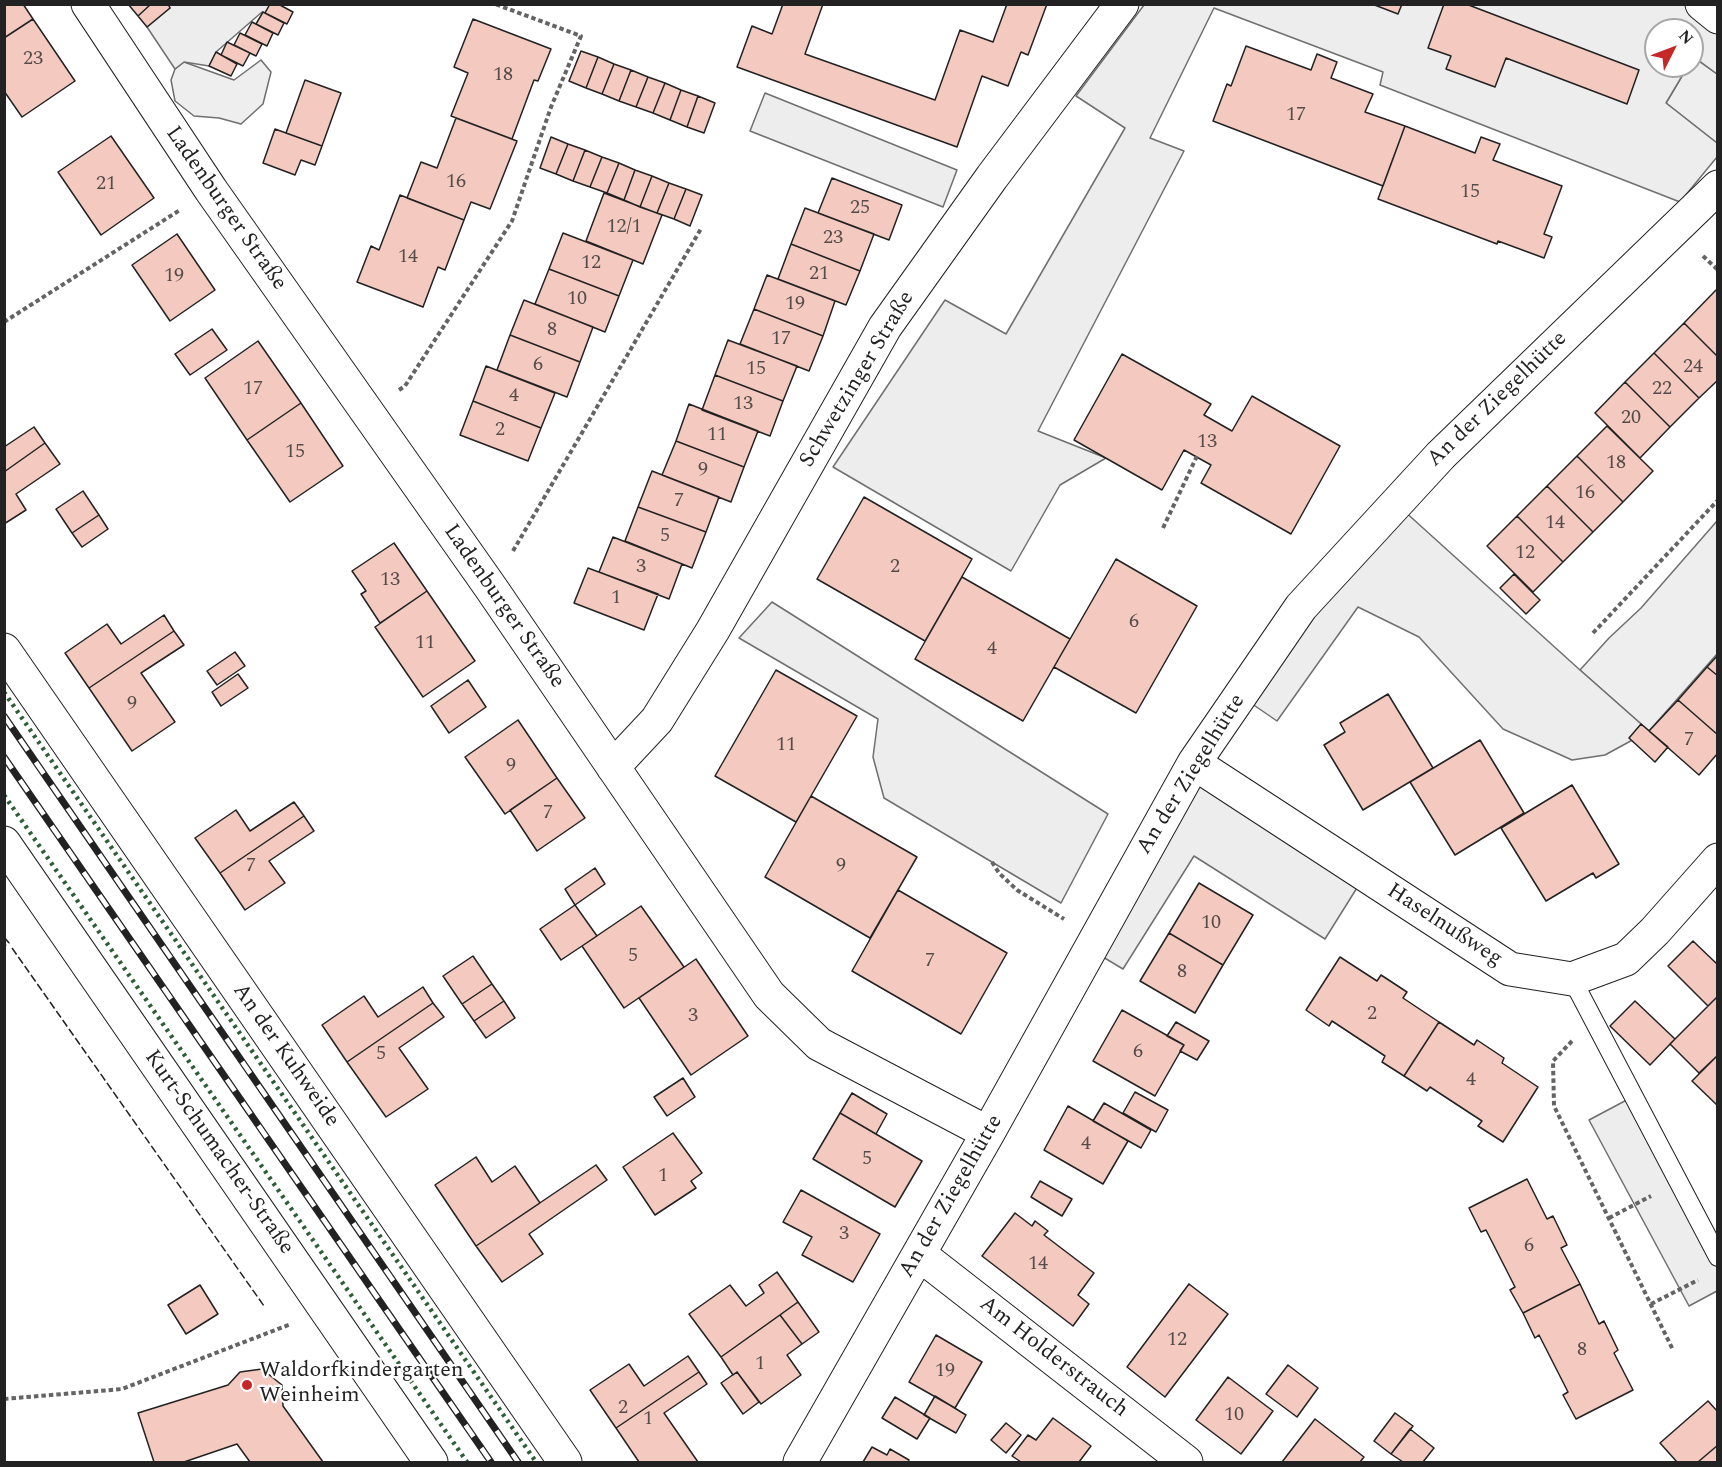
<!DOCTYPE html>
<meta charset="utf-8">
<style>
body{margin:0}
#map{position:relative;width:1722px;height:1467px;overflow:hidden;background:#fff;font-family:Spectral,serif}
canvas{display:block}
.frame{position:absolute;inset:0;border:6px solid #222;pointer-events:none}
.north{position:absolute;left:1644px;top:18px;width:60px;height:60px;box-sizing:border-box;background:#fff;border:2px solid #a7a7a7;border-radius:50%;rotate:48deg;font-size:16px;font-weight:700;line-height:24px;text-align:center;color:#222}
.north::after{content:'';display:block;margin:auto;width:21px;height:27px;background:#c62828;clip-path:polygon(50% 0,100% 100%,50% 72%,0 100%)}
</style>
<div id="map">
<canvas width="1722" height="1467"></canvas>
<div class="frame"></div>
<div class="north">N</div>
</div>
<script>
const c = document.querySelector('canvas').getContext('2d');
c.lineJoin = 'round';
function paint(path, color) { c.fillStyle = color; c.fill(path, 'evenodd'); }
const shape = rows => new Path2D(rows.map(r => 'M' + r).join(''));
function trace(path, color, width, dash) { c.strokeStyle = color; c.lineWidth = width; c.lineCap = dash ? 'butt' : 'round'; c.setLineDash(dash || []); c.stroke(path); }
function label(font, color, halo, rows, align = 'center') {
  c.font = font + ' Spectral,serif'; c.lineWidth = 4.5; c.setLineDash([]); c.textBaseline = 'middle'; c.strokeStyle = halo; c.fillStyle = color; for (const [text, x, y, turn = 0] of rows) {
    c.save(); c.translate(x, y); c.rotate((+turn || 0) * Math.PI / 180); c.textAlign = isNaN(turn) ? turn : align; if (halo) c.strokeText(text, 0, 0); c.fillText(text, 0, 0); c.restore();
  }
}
const green = shape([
 [1693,57,1717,74,1717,143,1666,103,1688,66,1692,66,1693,57],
 [261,60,271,72,263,104,241,124,219,118,194,116,175,101,171,80,175,69,184,62,234,80,261,60],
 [1717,521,1717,654,1649,731,1580,670,1609,638,1641,608,1717,521]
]);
paint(green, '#eee');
trace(green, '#6f6f6f', 1.5);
const parking = shape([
 [1691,4,1717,26,1717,74,1694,57,1692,59,1692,30,1656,30,1656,66,1688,66,1666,103,1717,143,1717,157,1680,202,1380,85,1383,72,1214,8,1150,138,1184,151,1038,431,1106,458,1060,485,1011,571,833,467,945,300,1006,334,1125,128,1076,96,1144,5,1691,4],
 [168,5,270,5,265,13,262,12,216,52,209,66,184,62,175,69,147,27,170,8,168,5],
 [765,93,957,170,943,207,750,131,765,93],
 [1402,509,1580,670,1649,731,1605,755,1572,760,1503,729,1419,637,1358,607,1277,721,1242,697,1402,509],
 [772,602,1108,814,1061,903,884,798,873,757,878,719,739,638,772,602],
 [1195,778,1360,883,1325,939,1194,856,1123,969,1088,948,1195,778],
 [1638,1094,1717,1242,1717,1291,1689,1306,1589,1120,1638,1094]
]);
paint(parking, '#ededed');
trace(parking, '#6f6f6f', 1.5);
const building = shape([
 [4,4,23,4,33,19,4,38,4,4],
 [128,4,151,4,138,16,128,4],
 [151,4,168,4,170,8,147,27,138,16,151,4],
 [270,4,278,4,293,12,287,24,265,13,270,4],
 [783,4,823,4,805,54,935,100,960,30,993,42,1007,4,1047,4,1028,55,1021,52,1008,86,982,76,957,147,737,67,752,26,772,34,783,4],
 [1372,4,1402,4,1398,14,1372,4],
 [1444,4,1466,4,1639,70,1627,104,1506,58,1495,87,1446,69,1451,56,1428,48,1444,4],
 [263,12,284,23,278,35,256,24,263,12],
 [33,19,75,81,22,117,4,91,4,38,33,19],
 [473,19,551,49,538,81,534,80,512,139,451,116,468,73,454,67,473,19],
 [252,22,273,33,267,46,245,35,252,22],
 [240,33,262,44,256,56,234,45,240,33],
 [227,42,250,53,243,66,221,55,227,42],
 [1246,46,1311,70,1317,54,1337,62,1331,78,1373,94,1365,112,1405,126,1383,186,1213,121,1227,84,1231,86,1246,46],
 [581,51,598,57,586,88,569,81,581,51],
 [216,52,237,64,231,76,209,66,216,52],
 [598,57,614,64,602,94,586,88,598,57],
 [614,64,631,70,619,101,602,94,614,64],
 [631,70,648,77,636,107,619,101,631,70],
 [648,77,665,83,653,113,636,107,648,77],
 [305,80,341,93,322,146,286,133,305,80],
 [665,83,681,90,670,120,653,113,665,83],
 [681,90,698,96,687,127,670,120,681,90],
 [698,96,715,103,704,133,687,127,698,96],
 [456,118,517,141,490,209,471,202,464,220,407,198,421,162,437,168,456,118],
 [1405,126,1475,153,1481,137,1500,144,1493,160,1562,186,1544,234,1552,237,1544,258,1498,241,1497,244,1378,199,1405,126],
 [275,129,322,146,315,165,301,160,295,175,263,163,275,129],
 [111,136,154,198,101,235,58,172,111,136],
 [551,137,568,144,556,174,540,168,551,137],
 [568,144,585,150,573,181,556,174,568,144],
 [585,150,602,157,590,187,573,181,585,150],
 [602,157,619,163,607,193,590,187,602,157],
 [619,163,635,170,624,200,607,193,619,163],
 [635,170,652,176,640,207,624,200,635,170],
 [652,176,669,183,657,213,640,207,652,176],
 [832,178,902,205,889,240,818,213,832,178],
 [669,183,686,189,674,219,657,213,669,183],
 [686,189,702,195,690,226,674,219,686,189],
 [604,193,662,215,643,264,586,241,604,193],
 [400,195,464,220,445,270,438,267,423,307,357,282,371,246,379,250,400,195],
 [805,208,874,234,860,271,791,244,805,208],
 [563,233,633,260,619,296,549,269,563,233],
 [177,234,215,290,170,321,132,265,177,234],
 [791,244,860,271,846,305,778,279,791,244],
 [549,269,619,296,605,332,535,304,549,269],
 [767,275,835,301,823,336,754,309,767,275],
 [1716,290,1718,291,1718,357,1684,323,1716,290],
 [524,300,593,327,580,362,510,335,524,300],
 [754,309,823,336,809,371,740,344,754,309],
 [1684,323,1718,357,1718,380,1699,398,1654,353,1684,323],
 [212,329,227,350,190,375,175,354,212,329],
 [510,335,580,362,567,397,497,370,510,335],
 [728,340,797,366,783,401,715,375,728,340],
 [258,341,301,403,247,440,205,378,258,341],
 [1654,353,1699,398,1670,427,1625,382,1654,353],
 [1122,354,1211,404,1204,415,1232,431,1252,396,1340,446,1291,534,1201,483,1211,465,1184,450,1162,490,1074,440,1122,354],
 [486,366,555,393,541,428,473,401,486,366],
 [715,375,783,401,770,436,702,410,715,375],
 [1625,382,1670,427,1640,458,1595,413,1625,382],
 [473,401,541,428,528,461,460,435,473,401],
 [301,403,343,466,290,502,247,440,301,403],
 [689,404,758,431,744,467,676,441,689,404],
 [1607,426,1653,471,1623,502,1577,456,1607,426],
 [34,427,45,443,4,472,4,447,34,427],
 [676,441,744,467,731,502,662,475,676,441],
 [45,443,60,464,16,494,26,510,4,524,4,472,45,443],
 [1577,456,1623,502,1593,532,1547,486,1577,456],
 [652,471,719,497,706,532,638,507,652,471],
 [1547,486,1593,532,1563,562,1517,516,1547,486],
 [83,491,99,515,72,533,56,509,83,491],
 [864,497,972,559,925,641,817,579,864,497],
 [638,507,706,532,692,568,625,541,638,507],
 [99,515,108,529,82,547,72,533,99,515],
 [1517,516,1563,562,1533,592,1487,546,1517,516],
 [613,537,682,564,669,599,599,572,613,537],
 [394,543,427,591,380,623,361,594,366,591,352,571,394,543],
 [1116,559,1197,606,1136,713,1054,667,1116,559],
 [588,568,658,594,644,630,574,603,588,568],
 [1514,574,1540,600,1526,614,1500,588,1514,574],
 [962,577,1070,639,1023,721,915,659,962,577],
 [427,591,475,661,423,697,375,627,427,591],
 [164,615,174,631,89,688,65,653,107,624,121,644,164,615],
 [174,631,184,645,141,673,175,722,132,751,89,688,174,631],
 [235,652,245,666,217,685,207,671,235,652],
 [1718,655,1718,676,1707,667,1718,655],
 [1707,667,1718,676,1718,735,1678,700,1707,667],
 [776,670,857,716,796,822,715,776,776,670],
 [238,674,248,688,221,706,212,692,238,674],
 [468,680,486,707,449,733,431,706,468,680],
 [1388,694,1433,768,1363,810,1324,745,1345,732,1340,723,1388,694],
 [1678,700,1718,735,1718,753,1699,775,1649,731,1678,700],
 [518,720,557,778,505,814,465,757,518,720],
 [1641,724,1668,747,1655,762,1629,738,1641,724],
 [1480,740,1524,813,1455,855,1410,782,1480,740],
 [557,778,585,818,537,851,510,810,557,778],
 [1572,785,1619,864,1596,878,1593,873,1546,901,1501,828,1572,785],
 [811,796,917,857,870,938,765,877,811,796],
 [294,802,304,816,220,873,195,838,236,810,250,831,294,802],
 [304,816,314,831,269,861,285,883,245,910,220,873,304,816],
 [595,868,605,884,575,905,565,889,595,868],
 [1199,883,1253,915,1223,965,1169,933,1199,883],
 [898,890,1007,953,961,1034,852,971,898,890],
 [575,905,597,936,561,960,540,929,575,905],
 [641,906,684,967,624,1008,582,946,641,906],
 [1169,933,1223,965,1195,1013,1140,981,1169,933],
 [1693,941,1718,965,1718,996,1708,1006,1668,966,1693,941],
 [473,956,492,984,462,1004,443,976,473,956],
 [1340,957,1377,981,1381,975,1407,992,1403,998,1439,1022,1404,1076,1382,1062,1385,1056,1332,1021,1329,1026,1306,1010,1340,957],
 [696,959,748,1036,691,1075,639,998,696,959],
 [492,984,504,1001,474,1021,462,1004,492,984],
 [423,987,433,1003,347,1062,322,1025,364,996,378,1017,423,987],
 [1717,997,1718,1055,1699,1073,1670,1044,1717,997],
 [504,1001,515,1018,486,1038,474,1021,504,1001],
 [1635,1001,1675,1039,1650,1065,1610,1026,1635,1001],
 [433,1003,444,1017,399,1048,428,1089,386,1117,347,1062,433,1003],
 [1122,1010,1184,1045,1155,1096,1093,1061,1122,1010],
 [1176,1022,1209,1041,1197,1060,1180,1051,1184,1045,1167,1036,1176,1022],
 [1439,1022,1474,1045,1477,1040,1504,1058,1502,1063,1538,1087,1503,1142,1478,1126,1482,1121,1430,1087,1427,1091,1404,1076,1439,1022],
 [1718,1055,1718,1106,1692,1081,1718,1055],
 [683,1078,695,1097,667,1116,654,1097,683,1078],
 [1135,1092,1168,1110,1156,1132,1123,1113,1135,1092],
 [852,1093,887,1114,876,1134,840,1113,852,1093],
 [1104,1103,1151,1130,1141,1148,1093,1121,1104,1103],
 [1068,1106,1128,1141,1103,1184,1044,1150,1068,1106],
 [840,1113,922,1161,895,1207,813,1159,840,1113],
 [673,1133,702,1173,691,1181,696,1188,655,1215,623,1167,673,1133],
 [476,1157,492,1182,515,1166,540,1203,476,1246,435,1185,476,1157],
 [596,1165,607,1180,529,1234,543,1254,502,1282,476,1246,596,1165],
 [1527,1179,1547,1219,1553,1216,1567,1245,1561,1248,1580,1284,1523,1313,1510,1290,1515,1287,1486,1230,1481,1232,1469,1208,1527,1179],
 [1040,1181,1072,1199,1062,1216,1031,1197,1040,1181],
 [801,1190,880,1234,853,1282,802,1255,812,1237,783,1222,801,1190],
 [1015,1213,1032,1226,1035,1221,1048,1231,1044,1235,1094,1273,1078,1295,1089,1304,1073,1326,982,1256,1015,1213],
 [777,1272,798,1302,721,1357,689,1314,730,1285,746,1306,764,1293,759,1285,777,1272],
 [1189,1284,1228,1314,1165,1397,1127,1367,1189,1284],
 [1580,1284,1599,1324,1604,1321,1618,1350,1614,1353,1633,1390,1576,1419,1563,1395,1568,1392,1539,1335,1535,1338,1523,1313,1580,1284],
 [200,1285,218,1314,186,1334,168,1305,200,1285],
 [798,1302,819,1332,802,1344,780,1315,798,1302],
 [780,1315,802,1344,787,1355,801,1375,761,1404,737,1372,733,1375,721,1357,780,1315],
 [936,1335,982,1362,955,1408,909,1382,936,1335],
 [688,1356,699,1372,616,1428,590,1390,629,1364,644,1386,688,1356],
 [1288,1365,1318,1388,1297,1417,1266,1394,1288,1365],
 [262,1369,282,1385,283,1406,323,1462,250,1462,237,1444,184,1462,154,1462,138,1413,228,1385,240,1372,262,1369],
 [699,1372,707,1384,664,1413,698,1462,639,1462,616,1428,699,1372],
 [737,1372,759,1402,743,1414,721,1383,737,1372],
 [1228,1377,1273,1411,1241,1454,1196,1420,1228,1377],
 [935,1396,966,1415,956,1433,924,1415,935,1396],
 [895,1397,930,1418,917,1439,882,1418,895,1397],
 [1708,1401,1718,1412,1718,1445,1698,1462,1677,1462,1660,1443,1708,1401],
 [1395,1413,1413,1426,1391,1454,1374,1441,1395,1413],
 [1053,1418,1091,1446,1079,1462,1021,1462,1012,1456,1028,1435,1036,1440,1053,1418],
 [1315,1419,1364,1457,1360,1462,1282,1462,1315,1419],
 [1006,1423,1021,1435,1006,1453,991,1440,1006,1423],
 [1410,1429,1434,1448,1423,1462,1403,1462,1391,1454,1410,1429],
 [1718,1445,1718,1462,1698,1462,1718,1445],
 [872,1447,887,1455,890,1449,909,1460,908,1462,863,1462,872,1447]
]);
paint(building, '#f3c9c0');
trace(building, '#222', 1.5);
const lane = shape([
 [1572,979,1718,1257]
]);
const street = shape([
 [88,4,211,190,491,588,769,995,819,1044,988,1133],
 [1702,4,1718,17],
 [4,650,565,1462],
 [1194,763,1510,969,1572,979,1626,959,1655,931,1718,860],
 [613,767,657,720,713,630,885,327,992,177,1122,4],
 [4,843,431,1462],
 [919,1254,1186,1462],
 [800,1462,988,1133,1194,763,1301,607,1441,455,1718,187]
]);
trace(lane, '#222', 20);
trace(street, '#222', 35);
trace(shape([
 [1703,256,1718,270],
 [4,322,180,210],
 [399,390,405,386,512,221,551,107,581,36,495,4],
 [1163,528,1197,456],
 [513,551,702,227],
 [1593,633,1718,500],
 [992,862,999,873,1017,890,1064,919],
 [1572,1041,1553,1061,1554,1106,1673,1350],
 [1609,1218,1651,1196],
 [1651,1304,1698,1280],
 [4,1399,122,1389,291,1324]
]), '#646464', 4, [4.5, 3]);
trace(lane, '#fff', 18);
trace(street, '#fff', 33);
const rail = shape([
 [4,716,518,1462],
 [4,757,491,1462]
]);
trace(rail, '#222', 7);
trace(rail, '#fff', 4.5, [14]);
trace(shape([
 [4,692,536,1462],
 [4,795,467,1462]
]), '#2f5e38', 4.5, [3, 4.5]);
trace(shape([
 [4,937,9,943,4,946],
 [12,948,264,1306]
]), '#222', 1.5, [8, 3]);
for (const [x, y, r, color] of [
 [247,1385,6,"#c62828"]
]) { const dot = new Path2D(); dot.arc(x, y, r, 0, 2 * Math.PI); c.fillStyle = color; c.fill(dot); trace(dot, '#fff', 2); }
label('20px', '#564c4a', null, [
 ["23",33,60],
 ["18",503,76],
 ["17",1296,116],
 ["16",456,183],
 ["21",106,185],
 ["15",1470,193],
 ["25",860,209],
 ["12/1",624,228],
 ["23",833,239],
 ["14",408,258],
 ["12",591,264],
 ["21",819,275],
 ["19",174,277],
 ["10",577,300],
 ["19",795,305],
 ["8",552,331],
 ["17",781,340],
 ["6",538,366],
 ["24",1693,368],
 ["15",756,370],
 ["17",253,390],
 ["22",1662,390],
 ["4",514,397],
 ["13",743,405],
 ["20",1631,419],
 ["2",500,431],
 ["11",717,436],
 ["13",1207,443],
 ["15",295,453],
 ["18",1616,464],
 ["9",703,471],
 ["16",1585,494],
 ["7",679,502],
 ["14",1555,524],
 ["5",665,537],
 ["12",1525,554],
 ["3",641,568],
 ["2",895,568],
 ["13",390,581],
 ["1",616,599],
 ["6",1134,623],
 ["11",425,644],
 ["4",992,650],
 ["9",132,705],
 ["7",1689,741],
 ["11",786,746],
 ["9",511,767],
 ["7",548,814],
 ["7",251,867],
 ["9",841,867],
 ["10",1211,924],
 ["5",633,957],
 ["7",930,962],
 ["8",1182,973],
 ["2",1372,1015],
 ["3",693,1017],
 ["6",1138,1053],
 ["5",381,1055],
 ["4",1471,1081],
 ["4",1086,1145],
 ["5",867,1160],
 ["1",663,1177],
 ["3",844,1235],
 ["6",1529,1247],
 ["14",1038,1265],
 ["12",1177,1341],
 ["8",1582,1351],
 ["1",760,1365],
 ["19",945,1372],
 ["2",623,1409],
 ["10",1234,1416],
 ["1",648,1420]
]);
label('22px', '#222', '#fff', [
 ["Ladenburger Straße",225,209,55],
 ["Schwetzinger Straße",858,380,-59],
 ["An der Ziegelhütte",1498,400,-44],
 ["Ladenburger Straße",503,607,55],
 ["An der Ziegelhütte",1192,775,-58],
 ["Haselnußweg",1444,926,33],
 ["An der Kuhweide",285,1056,55],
 ["Kurt-Schumacher-Straße",218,1153,55],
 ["An der Ziegelhütte",952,1197,-60],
 ["Am Holderstrauch",1053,1358,38]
]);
label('22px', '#222', '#fff', [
 ["Waldorfkindergarten",259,1372],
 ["Weinheim",259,1397]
], 'left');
</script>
